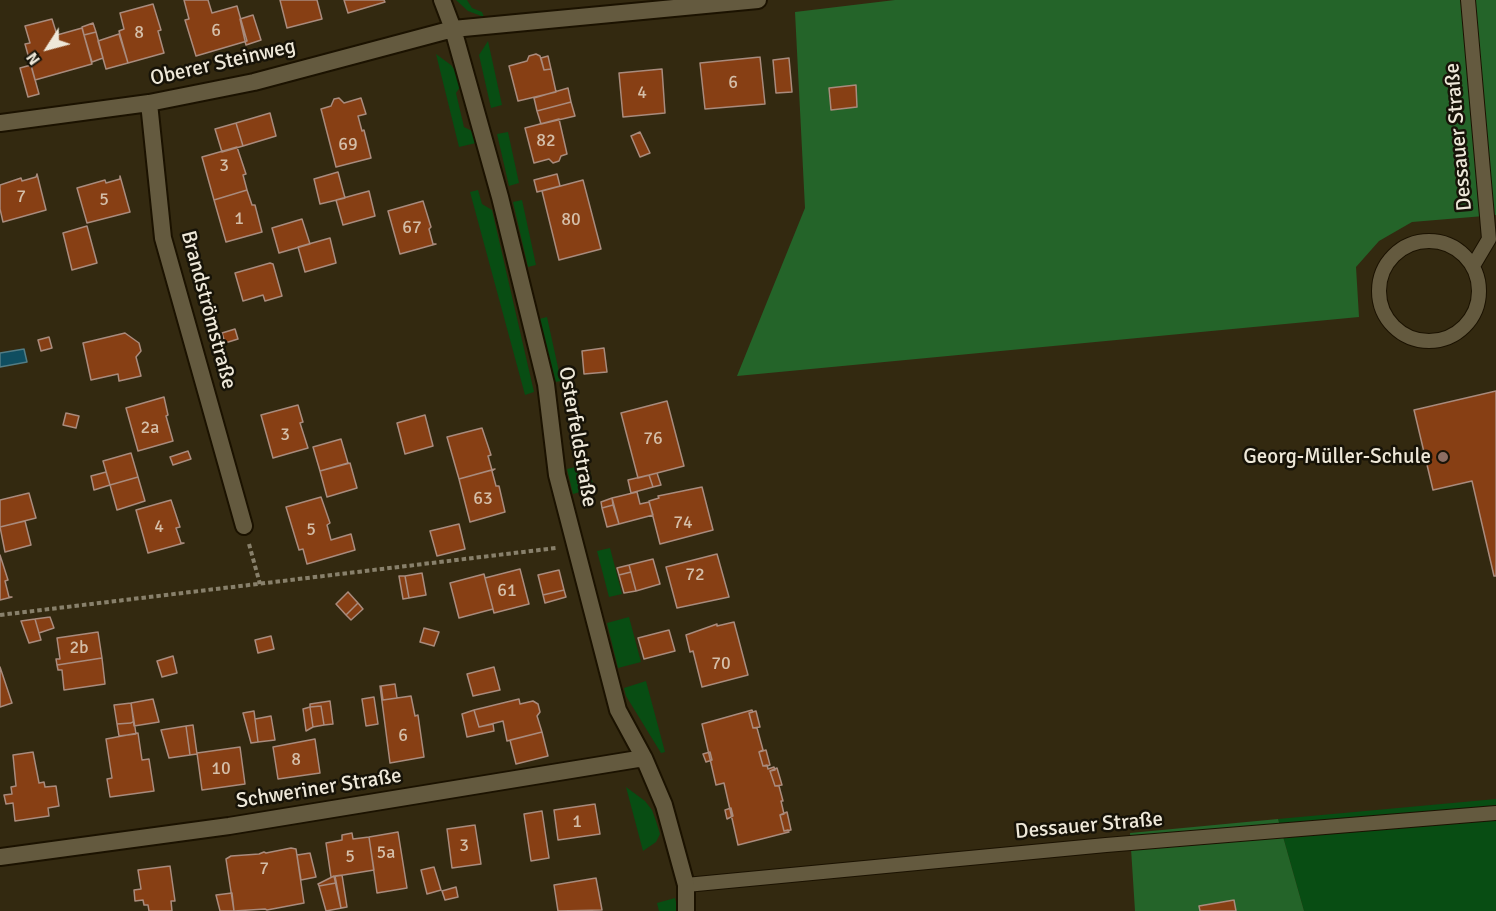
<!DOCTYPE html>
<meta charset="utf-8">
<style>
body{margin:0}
#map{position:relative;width:1496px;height:911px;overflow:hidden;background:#332910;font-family:Signika,sans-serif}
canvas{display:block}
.north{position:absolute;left:18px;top:18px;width:60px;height:60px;-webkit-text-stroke:4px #171308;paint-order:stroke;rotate:234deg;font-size:16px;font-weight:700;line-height:24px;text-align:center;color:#eee8d9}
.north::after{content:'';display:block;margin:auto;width:21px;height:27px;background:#eee8d9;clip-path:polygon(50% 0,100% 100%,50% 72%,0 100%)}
</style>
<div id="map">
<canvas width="1496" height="911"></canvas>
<div class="north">N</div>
</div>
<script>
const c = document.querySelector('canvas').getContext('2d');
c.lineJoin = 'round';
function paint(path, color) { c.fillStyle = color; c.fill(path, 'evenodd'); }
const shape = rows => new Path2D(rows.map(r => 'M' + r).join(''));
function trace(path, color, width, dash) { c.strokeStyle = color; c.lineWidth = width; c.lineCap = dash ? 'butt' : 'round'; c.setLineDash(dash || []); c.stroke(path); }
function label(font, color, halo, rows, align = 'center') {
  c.font = font + ' Signika,sans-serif'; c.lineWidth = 5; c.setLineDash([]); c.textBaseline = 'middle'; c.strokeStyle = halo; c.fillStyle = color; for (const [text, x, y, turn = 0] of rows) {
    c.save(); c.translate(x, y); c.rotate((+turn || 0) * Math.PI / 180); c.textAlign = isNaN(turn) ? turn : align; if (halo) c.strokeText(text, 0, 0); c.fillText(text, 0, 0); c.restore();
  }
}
paint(shape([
 [456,0,467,0,472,8,482,12,484,17,468,11],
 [488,41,502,105,491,108,479,55],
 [436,54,451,65,460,77,462,84,456,93,464,127,474,132,476,143,459,147],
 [508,132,519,183,509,186,497,134],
 [478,190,482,204,492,210,534,392,525,395,470,192],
 [522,200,536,265,528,267,513,202],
 [547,317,561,381,555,382,539,319],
 [588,464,594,488,573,494,567,469],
 [610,548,622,594,609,597,597,551],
 [629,617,641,662,618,668,607,623],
 [646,681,665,752,661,753,626,696,624,688],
 [626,787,645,801,652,810,656,821,660,834,656,842,643,851],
 [1496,799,1496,911,1304,911,1278,819],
 [675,898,678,911,659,911,657,903]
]), '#084d13');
paint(shape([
 [895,0,1496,0,1496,215,1412,222,1379,241,1356,267,1359,317,737,376,805,208,795,12],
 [1278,819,1304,911,1135,911,1130,833]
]), '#246429');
const water = shape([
 [24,349,27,362,0,367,0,353,24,349]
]);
paint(water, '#0f4e60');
trace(water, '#527c84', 1.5);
const building = shape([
 [184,0,208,0,212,13,237,6,247,41,196,56,185,20,189,19,184,0],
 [280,0,317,0,322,19,287,28,280,0],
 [344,0,384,0,385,2,348,13,344,0],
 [153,4,161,30,158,31,164,53,128,63,119,31,124,29,120,13,153,4],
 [253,15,261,40,246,45,240,19,253,15],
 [52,19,57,35,82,28,92,64,35,80,25,44,30,43,25,26,52,19],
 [93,23,96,32,84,35,82,27,93,23],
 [96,32,103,58,92,62,84,35,96,32],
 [119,34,128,63,106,69,98,41,119,34],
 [536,54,540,56,544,70,551,69,556,92,518,101,509,66,527,61,529,56,536,54],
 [548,56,551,69,544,70,541,58,548,56],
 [760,57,765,104,705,109,700,63,760,57],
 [789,58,792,92,776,93,773,60,789,58],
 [31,65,39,94,28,97,20,68,31,65],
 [662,69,665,113,623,117,619,73,662,69],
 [856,85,857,107,831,110,829,88,856,85],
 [568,88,571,102,537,111,534,98,568,88],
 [339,98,344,103,361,98,366,114,358,116,362,131,364,130,371,158,336,167,321,109,331,106,334,99,339,98],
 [571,102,575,116,541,124,537,111,571,102],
 [270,113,276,136,243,146,236,123,270,113],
 [559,119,567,154,561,156,559,161,553,163,549,159,534,163,525,128,559,119],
 [236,123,243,146,222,152,215,129,236,123],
 [640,132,650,153,640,157,631,136,640,132],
 [237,147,246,174,243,175,247,190,214,200,202,157,237,147],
 [338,172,345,198,320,204,314,179,338,172],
 [37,174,46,210,3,222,0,209,0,185,21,178,22,181,36,177,37,174],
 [557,174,560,186,537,192,534,180,557,174],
 [120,176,130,212,87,223,77,188,105,180,106,183,120,179,120,176],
 [583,180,601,249,559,260,542,191,583,180],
 [247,190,252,205,255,205,262,232,226,242,214,200,247,190],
 [369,191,375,216,343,225,336,200,369,191],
 [423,201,431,227,429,229,433,244,436,244,400,254,388,211,423,201],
 [302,219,310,244,279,253,272,228,302,219],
 [87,226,97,263,72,270,63,233,87,226],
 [330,238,336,263,305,272,298,247,330,238],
 [270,263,273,264,282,296,265,301,263,295,243,301,235,273,270,263],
 [235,329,238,339,225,343,222,333,235,329],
 [125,333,139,343,141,351,136,357,141,376,119,381,118,374,91,380,83,343,125,333],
 [49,337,52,348,41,351,38,340,49,337],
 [604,348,607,372,584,374,582,351,604,348],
 [1496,391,1496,576,1494,576,1472,481,1433,490,1414,410,1496,391],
 [164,397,168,415,166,416,173,441,138,451,126,408,164,397],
 [667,401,684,466,638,478,621,413,667,401],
 [298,405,303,422,300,423,308,448,273,458,261,415,298,405],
 [66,413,79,416,76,428,63,425,66,413],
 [425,415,433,446,405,454,397,423,425,415],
 [482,428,491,455,488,456,492,470,459,479,447,437,482,428],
 [341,439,348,463,320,471,313,447,341,439],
 [188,451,191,459,173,465,170,457,188,451],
 [131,453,138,477,110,485,103,461,131,453],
 [350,463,357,488,327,497,320,471,350,463],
 [495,469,492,471,496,486,499,486,505,512,470,522,459,479,495,469],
 [106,472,110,485,94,490,91,476,106,472],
 [657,473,661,485,653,487,649,475,657,473],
 [649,475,653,487,631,493,628,480,649,475],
 [138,477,145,501,117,510,110,485,138,477],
 [702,487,713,530,660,544,649,501,659,498,658,496,702,487],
 [637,492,640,504,649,502,653,515,619,524,612,498,637,492],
 [29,493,36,518,0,527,0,500,29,493],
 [321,497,330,523,327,525,331,540,351,534,355,550,307,564,303,549,299,550,286,507,321,497],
 [612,498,613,505,602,508,601,502,612,498],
 [171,500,180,527,176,528,181,543,184,543,148,553,136,510,171,500],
 [613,505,619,524,607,527,602,508,613,505],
 [25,521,31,545,5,552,0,527,25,521],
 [459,524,465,549,437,556,430,531,459,524],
 [717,554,729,597,677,608,666,567,717,554],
 [0,555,8,580,5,581,9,597,12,597,0,600,0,555],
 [653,559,660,584,636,591,629,565,653,559],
 [629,565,631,572,619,575,617,568,629,565],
 [520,569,529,604,494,613,485,578,520,569],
 [559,570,564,590,543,595,538,575,559,570],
 [631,572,636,591,624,593,619,575,631,572],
 [422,573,426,595,409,598,405,576,422,573],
 [484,574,493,609,459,618,450,583,484,574],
 [399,576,405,576,409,598,403,599,399,576],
 [564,590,566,597,545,603,543,595,564,590],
 [348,592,358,603,346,615,336,604,348,592],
 [358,603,363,609,351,620,346,615,358,603],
 [50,617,54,628,39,633,35,619,50,617],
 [35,619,41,640,29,643,21,621,35,619],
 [734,622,748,675,702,687,693,651,690,652,686,635,717,624,717,626,734,622],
 [424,628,439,632,434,646,420,642,424,628],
 [669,630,675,651,644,659,638,638,669,630],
 [98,632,102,658,57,665,56,659,60,659,57,638,98,632],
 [271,636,274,649,258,653,255,640,271,636],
 [173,656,177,673,162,677,157,661,173,656],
 [102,658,105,684,64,690,62,670,58,670,57,665,102,658],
 [0,667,12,703,0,707,0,667],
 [494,667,500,690,473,696,467,674,494,667],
 [395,684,397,698,383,700,381,686,395,684],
 [380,686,383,700,411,696,415,716,418,715,424,757,390,763,380,686],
 [374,697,378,724,366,726,362,699,374,697],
 [153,699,159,722,134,726,131,703,153,699],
 [519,699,520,704,533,701,538,704,540,712,537,716,542,732,507,741,503,721,479,727,474,710,519,699],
 [330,701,333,724,324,725,321,706,310,707,310,704,330,701],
 [131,703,134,721,131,723,117,724,114,705,131,703],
 [321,706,324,725,313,727,310,707,321,706],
 [310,707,313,727,306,731,303,709,310,707],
 [474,710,479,727,493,724,494,731,467,737,462,714,474,710],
 [752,710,753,712,749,713,753,728,757,728,763,750,759,752,763,766,767,765,768,769,774,767,775,770,770,771,775,786,779,786,783,801,781,801,784,814,780,815,784,831,788,830,789,832,738,845,724,783,716,785,702,724,752,710],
 [254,711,258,742,251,743,243,713,254,711],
 [756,711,760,727,753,728,749,713,756,711],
 [271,716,275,740,258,742,255,719,271,716],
 [134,721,136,734,119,736,117,724,131,723,134,721],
 [193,725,197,754,190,755,186,726,193,725],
 [186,726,190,755,169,758,161,730,186,726],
 [542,732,548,756,516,764,510,740,542,732],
 [138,733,142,760,149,759,154,791,110,797,107,779,112,778,106,739,138,733],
 [315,739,320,773,278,779,273,747,315,739],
 [240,747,245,784,202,790,197,753,240,747],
 [766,750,770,765,767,766,763,766,759,752,766,750],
 [33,752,39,783,44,782,45,787,56,786,59,806,48,808,49,816,15,821,13,803,6,804,4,795,12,794,11,787,16,786,13,755,33,752],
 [710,752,712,760,706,762,703,754,710,752],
 [777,768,782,785,775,786,770,771,777,768],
 [595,804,600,834,558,840,554,810,595,804],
 [731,808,733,816,727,819,725,810,731,808],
 [542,811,549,858,531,861,524,814,542,811],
 [787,812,791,830,784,831,780,815,787,812],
 [475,825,481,864,452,868,447,829,475,825],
 [398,832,407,888,377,893,369,837,398,832],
 [352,833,353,839,369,837,374,870,331,877,326,843,342,840,342,835,352,833],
 [291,848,296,849,304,903,267,910,265,909,234,911,226,859,231,856,259,854,264,852,266,853,291,848],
 [310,853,316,877,301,880,297,855,310,853],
 [170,866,175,901,171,901,172,911,149,911,148,905,144,905,143,900,135,901,134,890,141,889,138,870,170,866],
 [434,867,441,890,427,894,421,870,434,867],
 [342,875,347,907,341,908,335,876,342,875],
 [334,876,336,883,319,886,318,884,334,876],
 [334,876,341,908,347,907,326,911,319,886,336,883,334,876],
 [596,878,602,910,558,911,554,885,596,878],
 [456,887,458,897,445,900,442,891,456,887],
 [232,893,234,911,220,911,216,895,232,893],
 [1234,900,1236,911,1200,911,1199,906,1234,900]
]);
paint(building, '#873f14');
trace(building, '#a98b7d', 1.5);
const service = shape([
 [1468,0,1489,239,1473,266],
 '1379 291a50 50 0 1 1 100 0a50 50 0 1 1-100 0Z',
 [686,885,1106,845,1496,813]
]);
const minor = shape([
 [442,0,453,29,500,197,546,384,557,475,618,710,644,758,664,805,686,885,686,911],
 [149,103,163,238,244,526],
 [0,123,149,103,254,82,453,29,758,0],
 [0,857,229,826,644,758]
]);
trace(service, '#1b1200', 16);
trace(minor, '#1b1200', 20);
trace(shape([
 [249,544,260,584],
 [0,615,556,548]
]), '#88806b', 4, [4.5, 3]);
trace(service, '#645a3f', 14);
trace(minor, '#645a3f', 16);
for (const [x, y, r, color] of [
 [1443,457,6,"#8d6e63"]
]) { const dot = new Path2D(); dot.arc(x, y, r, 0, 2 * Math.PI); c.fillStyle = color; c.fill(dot); trace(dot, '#171308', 2); }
label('18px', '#d4bea8', null, [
 ["6",216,31],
 ["8",139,33],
 ["6",733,83],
 ["4",642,93],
 ["82",546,141],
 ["69",348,145],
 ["3",224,166],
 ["7",21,197],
 ["5",104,200],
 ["1",239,219],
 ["80",571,220],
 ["67",412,228],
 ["2a",150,428],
 ["3",285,435],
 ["76",653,439],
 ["63",483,499],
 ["74",683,523],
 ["4",159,527],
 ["5",311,530],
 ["72",695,575],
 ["61",507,591],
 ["2b",79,648],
 ["70",721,664],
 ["6",403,736],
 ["8",296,760],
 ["10",221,769],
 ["1",577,822],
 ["3",464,846],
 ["5a",386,853],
 ["5",350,857],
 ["7",264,869]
]);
label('21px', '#eee8d9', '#171308', [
 ["Oberer Steinweg",223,63,-13],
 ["Dessauer Straße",1459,137,-95],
 ["Brandströmstraße",208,310,75],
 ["Osterfeldstraße",577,437,80],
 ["Schweriner Straße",319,789,-9],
 ["Dessauer Straße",1089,826,-5]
]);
label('21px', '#eee8d9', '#171308', [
 ["Georg-Müller-Schule",1431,457]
], 'right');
</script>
